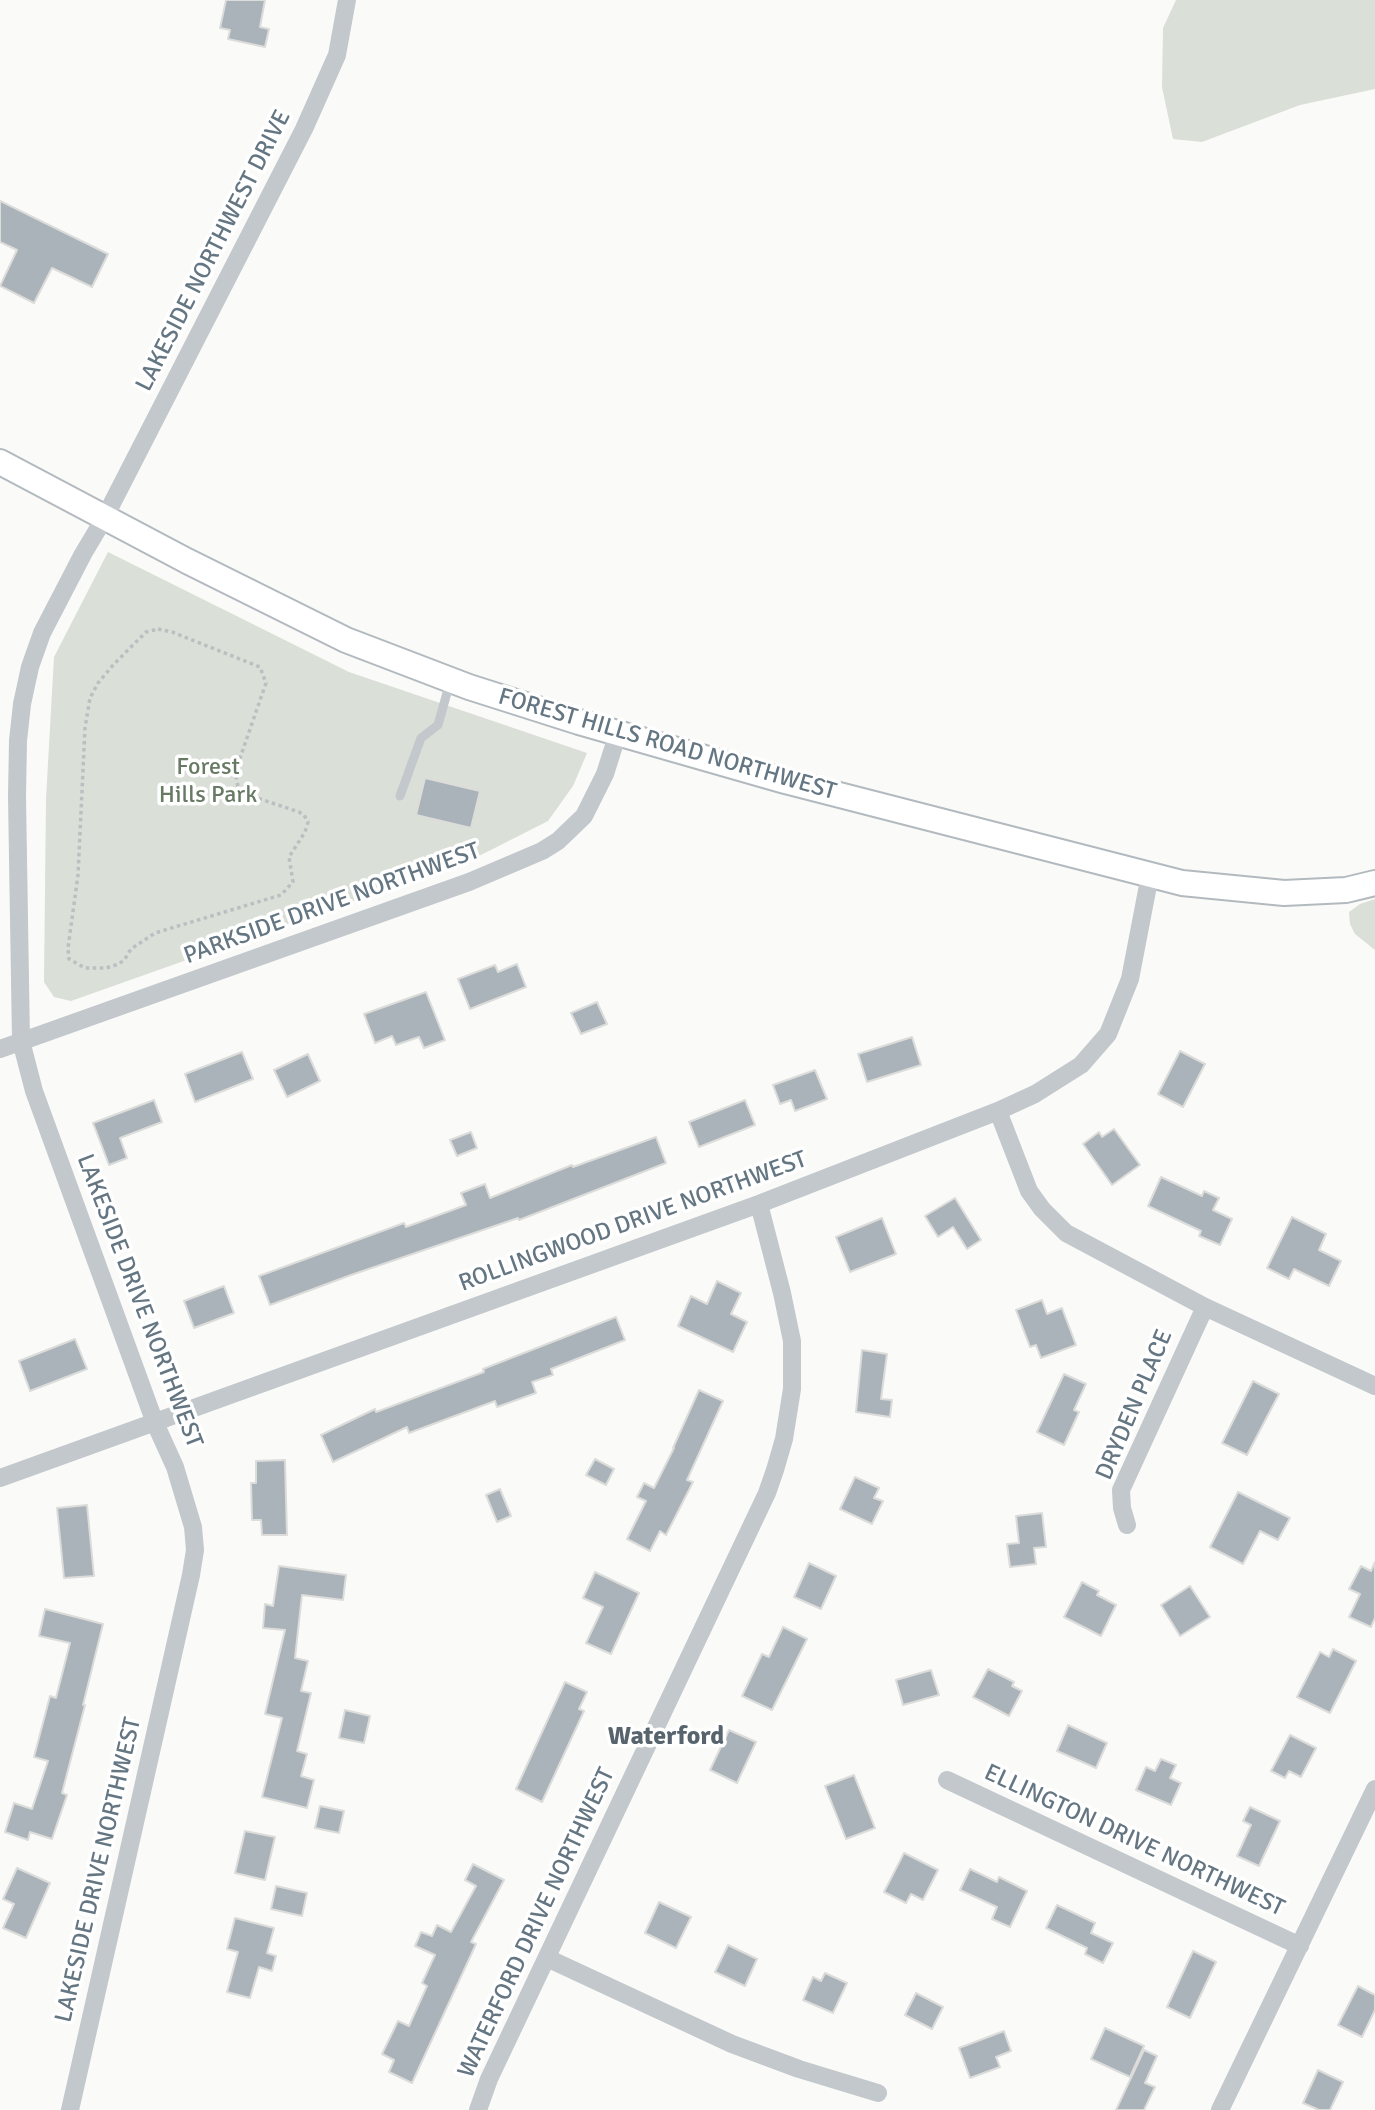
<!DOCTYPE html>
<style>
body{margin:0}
canvas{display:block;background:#fafaf8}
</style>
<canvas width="1375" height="2110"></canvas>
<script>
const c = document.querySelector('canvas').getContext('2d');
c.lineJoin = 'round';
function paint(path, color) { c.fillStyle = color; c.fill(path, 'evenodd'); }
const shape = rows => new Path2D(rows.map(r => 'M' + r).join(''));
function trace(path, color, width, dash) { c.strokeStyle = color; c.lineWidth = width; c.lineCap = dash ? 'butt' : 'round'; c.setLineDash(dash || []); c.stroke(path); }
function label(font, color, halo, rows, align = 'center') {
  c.font = font + ' Signika,sans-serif'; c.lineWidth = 7; c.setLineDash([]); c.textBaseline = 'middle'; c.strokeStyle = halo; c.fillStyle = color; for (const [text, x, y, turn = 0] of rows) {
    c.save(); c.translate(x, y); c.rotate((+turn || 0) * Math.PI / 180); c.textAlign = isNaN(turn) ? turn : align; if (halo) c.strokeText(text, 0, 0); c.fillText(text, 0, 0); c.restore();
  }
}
paint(shape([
 [1176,0,1375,0,1375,89,1300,105,1202,142,1173,139,1162,87,1163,28],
 [108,552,349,672,587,753,573,786,548,821,477,857,71,1001,54,997,44,982,46,799,54,657],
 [1375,899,1375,950,1355,934,1350,924,1349,912,1360,904]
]), '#dadfd7');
const building = shape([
 [226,0,265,0,260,27,269,29,265,47,228,39,230,30,220,28,226,0],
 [0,201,108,254,92,287,52,268,34,303,0,286,17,250,0,242,0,201],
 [425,778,480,791,471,828,416,815,425,778],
 [517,964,526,987,470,1009,458,979,495,965,498,972,517,964],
 [426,992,445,1040,424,1048,419,1037,396,1045,392,1036,375,1043,364,1014,426,992],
 [597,1002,607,1024,581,1034,571,1013,597,1002],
 [912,1037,921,1065,867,1082,858,1054,912,1037],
 [1180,1051,1205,1064,1183,1107,1158,1094,1180,1051],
 [242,1052,253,1079,195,1102,185,1074,242,1052],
 [308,1054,320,1081,287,1097,274,1070,308,1054],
 [815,1070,827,1099,795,1111,791,1100,780,1104,773,1085,815,1070],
 [154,1100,162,1122,120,1138,127,1158,109,1165,93,1123,154,1100],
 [745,1100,755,1125,699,1147,689,1122,745,1100],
 [1114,1129,1140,1165,1112,1185,1083,1144,1099,1132,1102,1137,1114,1129],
 [471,1132,477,1148,457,1156,450,1140,471,1132],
 [656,1137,666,1163,519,1220,518,1218,351,1275,270,1305,259,1276,404,1223,406,1227,466,1205,461,1193,485,1184,490,1198,572,1165,573,1167,656,1137],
 [1161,1177,1202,1196,1204,1191,1219,1198,1213,1210,1232,1219,1220,1245,1199,1236,1201,1231,1148,1206,1161,1177],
 [955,1198,981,1240,967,1249,953,1227,938,1237,925,1216,955,1198],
 [1292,1217,1326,1234,1319,1250,1341,1261,1329,1286,1294,1269,1289,1279,1267,1268,1292,1217],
 [882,1218,896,1254,850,1272,836,1237,882,1218],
 [717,1281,741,1293,731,1314,747,1322,733,1352,678,1326,691,1296,707,1304,717,1281],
 [224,1286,234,1313,194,1328,184,1301,224,1286],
 [1042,1300,1047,1314,1062,1308,1076,1345,1041,1358,1036,1345,1030,1347,1016,1310,1042,1300],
 [616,1317,625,1340,551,1369,553,1375,532,1382,536,1393,497,1407,495,1401,409,1433,407,1427,333,1462,321,1435,375,1409,376,1412,484,1372,483,1369,616,1317],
 [75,1339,87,1369,30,1391,19,1361,75,1339],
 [862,1350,887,1354,881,1399,892,1400,890,1417,856,1412,862,1350],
 [1064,1374,1086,1384,1074,1410,1079,1412,1064,1445,1037,1432,1064,1374],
 [1253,1381,1279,1394,1247,1455,1222,1443,1253,1381],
 [699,1390,723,1401,687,1480,693,1482,666,1535,660,1531,650,1551,627,1539,646,1501,637,1497,644,1483,654,1488,674,1448,673,1448,699,1390],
 [595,1459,614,1469,606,1485,586,1475,595,1459],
 [285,1460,287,1535,262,1535,261,1520,252,1520,251,1483,256,1483,256,1461,285,1460],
 [855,1477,879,1488,874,1498,883,1501,872,1524,840,1509,855,1477],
 [500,1489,511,1516,497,1522,486,1495,500,1489],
 [1238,1492,1290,1518,1278,1540,1260,1531,1243,1564,1210,1547,1238,1492],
 [87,1505,94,1576,64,1578,57,1508,87,1505],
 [1042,1513,1046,1547,1034,1548,1036,1564,1010,1567,1007,1544,1019,1543,1016,1516,1042,1513],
 [1375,1562,1375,1618,1371,1627,1349,1617,1360,1594,1349,1589,1361,1566,1371,1571,1375,1562],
 [809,1563,836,1576,821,1609,794,1597,809,1563],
 [279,1566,346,1575,343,1600,302,1595,295,1658,308,1661,301,1691,311,1693,297,1751,307,1754,301,1776,314,1780,307,1808,262,1797,282,1718,265,1714,285,1630,263,1628,265,1604,273,1606,279,1566],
 [595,1572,639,1593,611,1654,586,1643,603,1607,583,1598,595,1572],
 [1082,1582,1099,1591,1097,1595,1116,1605,1101,1636,1064,1617,1082,1582],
 [1190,1586,1210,1617,1180,1636,1161,1605,1190,1586],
 [45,1609,103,1624,83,1705,85,1705,62,1793,67,1795,52,1839,30,1832,28,1840,5,1832,14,1803,32,1809,48,1761,34,1757,50,1696,56,1698,70,1643,39,1636,45,1609],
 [783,1627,807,1639,772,1710,742,1696,762,1654,769,1657,783,1627],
 [1333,1649,1356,1661,1330,1713,1297,1697,1320,1652,1329,1657,1333,1649],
 [988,1669,1014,1682,1012,1686,1022,1691,1009,1716,973,1697,988,1669],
 [931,1670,939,1695,903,1705,896,1680,931,1670],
 [565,1682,587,1692,579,1709,584,1711,542,1802,516,1789,565,1682],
 [345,1710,370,1716,364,1743,339,1738,345,1710],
 [1068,1725,1107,1743,1096,1768,1057,1751,1068,1725],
 [729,1730,756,1742,737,1783,710,1770,729,1730],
 [1290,1735,1316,1748,1301,1777,1289,1771,1285,1778,1271,1771,1290,1735],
 [1161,1759,1176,1765,1170,1778,1181,1783,1171,1805,1136,1790,1146,1767,1155,1771,1161,1759],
 [854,1775,875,1828,846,1839,825,1786,854,1775],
 [320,1806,344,1811,339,1833,315,1828,320,1806],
 [1250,1807,1280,1821,1259,1866,1237,1856,1251,1825,1243,1821,1250,1807],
 [245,1831,275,1837,265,1880,235,1873,245,1831],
 [904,1853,938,1870,923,1900,911,1894,906,1903,884,1892,904,1853],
 [473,1864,504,1880,471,1942,476,1944,412,2083,389,2072,394,2060,382,2054,398,2021,409,2026,427,1986,422,1983,435,1955,415,1946,421,1932,432,1936,437,1925,451,1932,476,1886,465,1880,473,1864],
 [17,1868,50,1883,26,1938,3,1928,14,1904,3,1899,17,1868],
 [970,1869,997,1882,999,1877,1027,1891,1010,1927,992,1919,997,1907,960,1890,970,1869],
 [276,1886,307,1893,302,1916,271,1909,276,1886],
 [659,1902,691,1917,676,1948,645,1933,659,1902],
 [1057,1905,1095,1923,1091,1933,1113,1943,1103,1963,1085,1954,1087,1948,1046,1928,1057,1905],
 [235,1918,274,1928,267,1953,276,1956,272,1971,259,1967,250,1998,227,1992,238,1952,227,1949,235,1918],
 [728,1945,757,1959,745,1986,715,1972,728,1945],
 [1193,1951,1216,1962,1190,2018,1167,2007,1193,1951],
 [825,1973,847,1983,833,2013,803,2000,813,1977,821,1981,825,1973],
 [1358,1986,1375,1995,1375,2010,1362,2037,1338,2025,1358,1986],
 [916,1993,943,2007,932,2029,905,2015,916,1993],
 [1105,2028,1144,2046,1130,2077,1091,2059,1105,2028],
 [1004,2031,1011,2051,996,2057,1000,2067,970,2078,959,2048,1004,2031],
 [1144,2050,1157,2056,1145,2083,1155,2087,1144,2110,1116,2110,1144,2050],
 [1318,2070,1343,2082,1330,2110,1319,2110,1303,2103,1318,2070]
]);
paint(building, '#aab3b9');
trace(building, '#dcdcda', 2);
const secondary = shape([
 [0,462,187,561,346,640,469,687,579,722,785,781,1182,883,1284,893,1346,890,1375,883]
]);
trace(secondary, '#b3babf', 28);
trace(shape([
 [158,629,172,632,260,667,266,683,239,761,236,776,238,787,248,795,299,812,304,815,308,822,305,832,289,857,293,882,281,895,155,933,131,949,125,959,119,964,106,968,85,968,69,959,68,948,78,875,85,728,90,698,98,683,114,664,146,632,158,629]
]), '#bbbfc2', 3.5, [3.5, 3.5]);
trace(shape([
 [400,796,421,738,438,725,450,682]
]), '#c3c8cc', 9);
trace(shape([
 [0,1049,469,882,542,851,558,841,584,816,605,774,618,733],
 [998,1111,1029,1191,1042,1209,1066,1233,1205,1307,1375,1386],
 [0,1478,759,1204,998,1111,1035,1094,1081,1065,1108,1034,1130,979,1150,875],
 [1127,1525,1122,1508,1121,1490,1205,1307],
 [947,1780,1300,1946],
 [547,1958,732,2044,799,2069,878,2093],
 [70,2110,191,1575,195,1550,193,1527,175,1467,155,1423,34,1091,21,1041,17,796,18,741,22,704,30,667,42,633,83,554,105,517,304,129,337,55,347,0],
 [478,2110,489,2079,767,1493,775,1470,784,1439,792,1389,792,1341,782,1293,759,1204],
 [1220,2110,1375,1789]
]), '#c3c8cc', 18);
trace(secondary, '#fff', 24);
label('24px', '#657683', '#fff', [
 ["LAKESIDE NORTHWEST DRIVE",214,251,-63],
 ["FOREST HILLS ROAD NORTHWEST",667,745,16],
 ["PARKSIDE DRIVE NORTHWEST",332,904,-20],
 ["ROLLINGWOOD DRIVE NORTHWEST",633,1222,-20],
 ["LAKESIDE DRIVE NORTHWEST",139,1301,69],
 ["DRYDEN PLACE",1135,1405,-67],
 ["ELLINGTON DRIVE NORTHWEST",1134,1841,25],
 ["LAKESIDE DRIVE NORTHWEST",99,1870,-77],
 ["WATERFORD DRIVE NORTHWEST",537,1923,-65]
]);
label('24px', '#687a64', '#fff', [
 ["Forest",208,768],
 ["Hills Park",208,796]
]);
label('bold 26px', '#57646e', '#fff', [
 ["Waterford",666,1737]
]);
</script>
